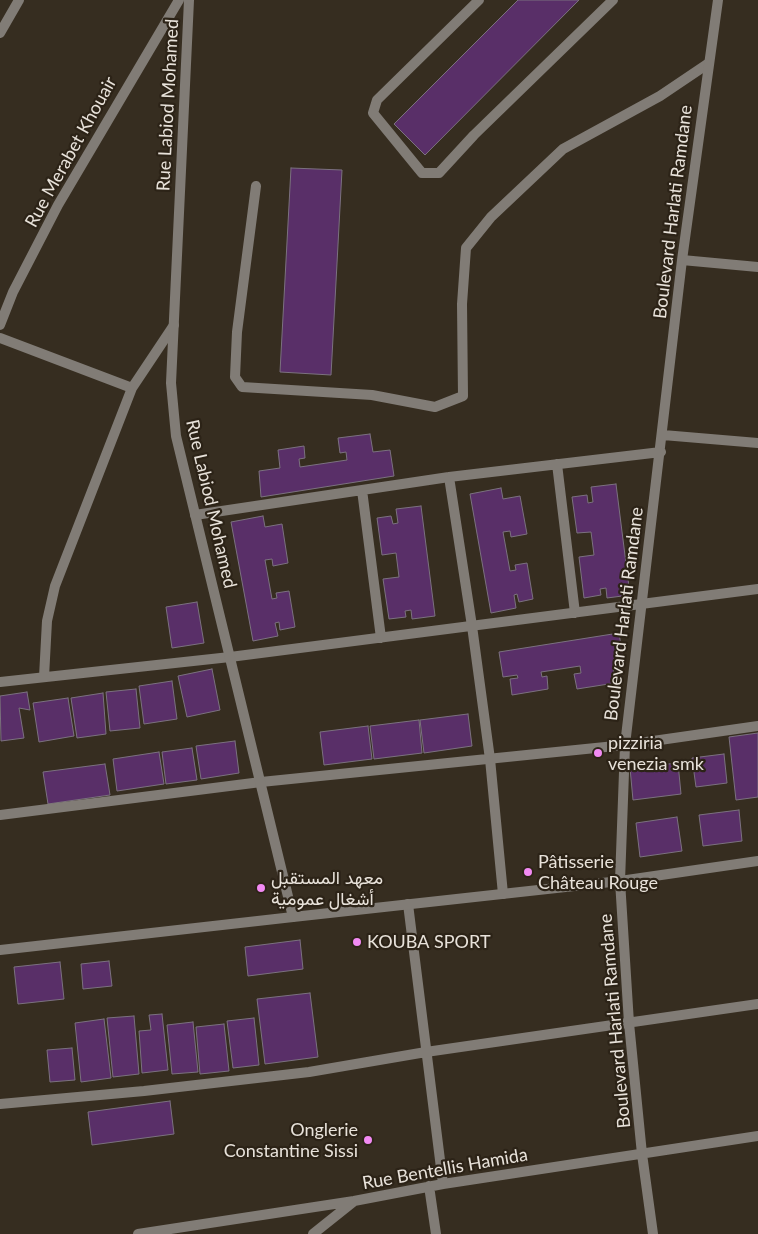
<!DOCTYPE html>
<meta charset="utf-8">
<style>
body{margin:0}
canvas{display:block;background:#362d20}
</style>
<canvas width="758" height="1234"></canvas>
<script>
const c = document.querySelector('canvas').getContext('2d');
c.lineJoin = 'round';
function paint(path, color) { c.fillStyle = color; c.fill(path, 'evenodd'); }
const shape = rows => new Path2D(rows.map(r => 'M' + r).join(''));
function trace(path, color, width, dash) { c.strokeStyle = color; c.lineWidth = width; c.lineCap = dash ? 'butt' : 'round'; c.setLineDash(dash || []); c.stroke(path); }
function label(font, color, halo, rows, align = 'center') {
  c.font = font + ' Lato,Vazirmatn,sans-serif'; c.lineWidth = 4.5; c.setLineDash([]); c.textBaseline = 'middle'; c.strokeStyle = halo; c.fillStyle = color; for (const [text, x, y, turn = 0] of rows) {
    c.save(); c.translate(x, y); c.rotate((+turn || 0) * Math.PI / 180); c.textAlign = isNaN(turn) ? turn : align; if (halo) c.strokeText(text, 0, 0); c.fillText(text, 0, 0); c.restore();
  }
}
const building = shape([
 [518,0,579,0,425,155,394,124,518,0],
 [291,168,342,170,331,375,280,372,291,168],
 [370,434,373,452,390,450,394,476,261,497,259,471,280,468,278,450,304,446,305,458,299,459,300,467,347,460,346,452,340,453,338,438,370,434],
 [616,484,630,595,607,598,606,588,600,589,601,595,584,598,579,557,594,555,591,532,577,533,572,497,587,495,588,503,593,502,591,487,616,484],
 [501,488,503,499,520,496,527,534,511,537,510,531,503,532,510,571,516,570,515,565,527,563,533,599,519,602,517,594,514,595,516,608,491,613,470,494,501,488],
 [421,506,435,616,412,619,411,610,405,611,406,617,389,619,383,579,399,577,396,553,382,555,377,518,391,516,393,524,398,523,396,509,421,506],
 [263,516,265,527,282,524,288,563,273,566,272,559,265,560,272,599,277,598,276,593,289,591,295,627,280,630,279,622,275,623,278,636,253,641,231,522,263,516],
 [197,602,204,643,172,648,166,607,197,602],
 [619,633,624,665,613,666,615,683,577,689,574,674,581,673,580,666,541,672,542,677,547,676,548,689,512,695,510,679,518,678,517,675,503,677,499,652,619,633],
 [212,669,220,710,187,717,178,676,212,669],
 [172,681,177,719,144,724,139,686,172,681],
 [136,689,140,728,110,731,106,692,136,689],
 [27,692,30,710,19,708,24,738,1,741,0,696,27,692],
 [103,693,106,734,77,738,71,698,103,693],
 [68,698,74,736,39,742,33,703,68,698],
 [468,714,472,746,424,753,420,720,468,714],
 [419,720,422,753,374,759,370,726,419,720],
 [368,726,372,759,324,765,320,732,368,726],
 [758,733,758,797,736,800,729,737,758,733],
 [235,741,239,773,201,779,196,746,235,741],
 [192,748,197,780,166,784,162,752,192,748],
 [159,752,164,784,117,791,113,759,159,752],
 [724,754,727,783,696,787,692,758,724,754],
 [678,763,681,794,633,800,630,768,678,763],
 [105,764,110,795,48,804,43,772,105,764],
 [739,810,742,841,703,846,699,815,739,810],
 [677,817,682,851,640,857,636,823,677,817],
 [300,940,303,969,248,976,245,947,300,940],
 [109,961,112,986,83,989,81,964,109,961],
 [60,962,64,999,18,1004,14,967,60,962],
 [310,993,318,1057,265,1064,257,999,310,993],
 [162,1014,168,1070,142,1073,139,1031,151,1030,149,1015,162,1014],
 [134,1016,139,1074,113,1077,107,1018,134,1016],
 [254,1018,259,1065,233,1068,227,1021,254,1018],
 [104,1019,111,1078,81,1082,75,1023,104,1019],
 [193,1022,198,1072,172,1074,167,1025,193,1022],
 [224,1024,229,1071,200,1074,196,1027,224,1024],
 [72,1048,75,1080,50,1082,47,1050,72,1048],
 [170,1101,174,1134,92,1145,88,1112,170,1101]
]);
paint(building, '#592f68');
trace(building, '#7b717f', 1);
trace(shape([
 [479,0,377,100,373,113,422,173,439,173,474,135,613,0],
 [256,186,237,332,235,377,242,387,372,395,435,407,463,396,462,304,466,248,491,217,563,149,660,96,709,63]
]), '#817c76', 10);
trace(shape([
 [0,33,19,0],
 [682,260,758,267],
 [0,325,13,292,58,205,179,0],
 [0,338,132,388],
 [663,435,758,443],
 [557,464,575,613],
 [449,477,472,626,490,759,503,894],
 [362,490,381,638],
 [195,515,449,477,661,452],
 [44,677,47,621,55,586,132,388,174,325],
 [0,682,230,657,758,589],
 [0,815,261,782,625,745,758,726],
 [408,904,443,1184],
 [0,950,293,917],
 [0,1104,144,1091,309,1072,426,1052,758,1004],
 [429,1186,436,1234],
 [138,1234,354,1201,443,1184,758,1136],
 [313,1234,353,1202],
 [653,1234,642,1154,629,1023,620,881,625,745,682,260,718,0]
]), '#817c76', 10);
trace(shape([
 [189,0,171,383,176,436,293,917,620,881,758,861]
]), '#817c76', 10);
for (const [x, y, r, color] of [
 [598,753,5,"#f28af3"],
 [528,872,5,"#f28af3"],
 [261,888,5,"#f28af3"],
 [357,942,5,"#f28af3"],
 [368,1140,5,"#f28af3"]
]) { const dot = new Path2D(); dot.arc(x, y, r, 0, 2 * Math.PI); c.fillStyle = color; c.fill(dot); trace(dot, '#2c2317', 2); }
label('18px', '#e8e2da', '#2c2317', [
 ["Rue Labiod Mohamed",168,105,-87],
 ["Rue Merabet Khouair",71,152,-61],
 ["Boulevard Harlati Ramdane",673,212,-83],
 ["Rue Labiod Mohamed",211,504,77],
 ["Boulevard Harlati Ramdane",624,614,-83],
 ["Boulevard Harlati Ramdane",615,1021,-95],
 ["Rue Bentellis Hamida",445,1169,-10]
]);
label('18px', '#e8e2da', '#2c2317', [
 ["pizziria",608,743],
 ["venezia smk",608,764],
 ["Pâtisserie",538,862],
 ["Château Rouge",538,883],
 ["معهد المستقبل",271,878],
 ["أشغال عمومية",271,899],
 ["KOUBA SPORT",367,942],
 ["Onglerie",358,1130,"right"],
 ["Constantine Sissi",358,1151,"right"]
], 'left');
</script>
